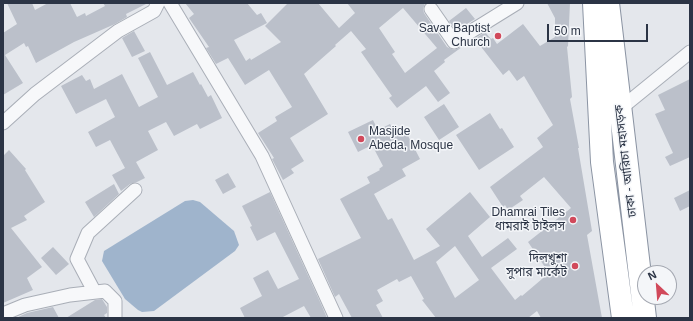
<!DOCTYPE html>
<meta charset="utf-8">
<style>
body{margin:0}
#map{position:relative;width:693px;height:321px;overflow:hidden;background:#e4e7ec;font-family:Arial,sans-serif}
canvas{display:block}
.frame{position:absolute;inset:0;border:4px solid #2b3445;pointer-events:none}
.north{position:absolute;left:637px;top:265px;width:40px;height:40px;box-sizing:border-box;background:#f4f6f9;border:1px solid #a4a8b1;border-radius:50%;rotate:334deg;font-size:11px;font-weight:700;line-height:16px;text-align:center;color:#2b3445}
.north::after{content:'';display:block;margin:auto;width:14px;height:18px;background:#d1495b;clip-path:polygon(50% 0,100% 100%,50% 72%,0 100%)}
.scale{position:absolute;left:547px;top:24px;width:101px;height:18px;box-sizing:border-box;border:2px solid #2b3445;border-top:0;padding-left:5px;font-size:12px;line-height:14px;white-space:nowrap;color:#2b3445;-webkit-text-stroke:3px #f4f6f9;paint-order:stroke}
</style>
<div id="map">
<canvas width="693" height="321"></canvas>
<div class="frame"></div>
<div class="north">N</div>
<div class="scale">50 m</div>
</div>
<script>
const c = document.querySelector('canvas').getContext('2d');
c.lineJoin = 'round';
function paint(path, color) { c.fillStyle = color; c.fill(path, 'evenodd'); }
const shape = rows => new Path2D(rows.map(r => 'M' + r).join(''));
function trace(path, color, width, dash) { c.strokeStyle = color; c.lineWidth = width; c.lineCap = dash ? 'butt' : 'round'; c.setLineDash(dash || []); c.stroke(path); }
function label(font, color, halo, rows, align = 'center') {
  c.font = font + ' Arial,"Noto Sans Bengali",sans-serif'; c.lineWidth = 3; c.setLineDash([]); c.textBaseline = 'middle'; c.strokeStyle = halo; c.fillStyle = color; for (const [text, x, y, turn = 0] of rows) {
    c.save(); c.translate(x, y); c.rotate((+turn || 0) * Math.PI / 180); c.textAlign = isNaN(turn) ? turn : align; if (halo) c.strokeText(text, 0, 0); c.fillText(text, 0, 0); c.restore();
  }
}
paint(shape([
 [193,200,200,202,234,231,239,245,235,251,154,311,142,312,138,310,125,299,102,261,104,251,185,201]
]), '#9fb4cc');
paint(shape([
 [7,3,32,3,35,10,48,3,70,3,77,17,85,13,86,16,105,6,103,3,148,3,126,14,127,17,115,24,74,42,36,63,28,46,26,47,24,43,5,55,23,83,3,95,3,33,17,24],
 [185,3,247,3,257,15,261,13,267,23,234,40,246,61,250,58,251,60,281,42,265,26,288,3,318,3,339,28,355,13,347,3,425,3,423,9,424,13,447,47,454,50,462,47,444,60,445,62,434,71,450,93,438,102,426,86,397,108,389,98,392,96,361,52,366,49,351,31,335,45,336,46,304,74,328,114,290,138,304,161,291,169,294,173,283,180,272,159,274,158,258,133,277,121,275,117,292,107,269,70,245,85,228,58,216,64,206,48,209,47,189,18,194,14],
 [403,8,437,48,405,73,392,54,395,52,379,28],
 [547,3,570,3,568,46,567,47,572,97,570,99,579,148,578,148,592,231,587,235,602,318,541,318,537,311,528,318,436,318,422,300,424,299,411,276,399,282,397,279,377,290,383,301,376,305,383,318,352,318,339,294,335,297,318,259,361,238,340,199,370,183,367,177,380,170,379,169,383,166,372,145,358,152,348,132,373,120,378,130,390,124,396,135,405,130,420,159,402,169,406,176,374,194,388,220,392,218,414,260,440,246,426,229,470,192,490,217,468,236,482,257,508,238,517,249,491,268,515,300,521,295,522,296,549,273,528,242,571,208,544,177,520,196,523,200,508,210,505,205,503,207,490,187,543,147,537,138,553,125,524,76,517,81,509,70,503,75,475,39,485,32,491,39,493,38,497,44,523,24,540,46,555,37,555,18],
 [455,246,479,280,455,298,436,262],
 [466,8,475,19,456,31,449,21],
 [134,31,145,51,132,57,122,38],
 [150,52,167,85,193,72,200,85,201,84,208,97,211,95,222,118,200,129,197,124,174,136,166,122,148,131,158,150,136,162,145,178,137,182,130,184,121,191,112,175,125,168,110,140,96,147,88,132,115,117,106,99,76,114,61,86,82,75,86,81,90,79,94,89,122,74,139,107,158,97,138,58],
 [690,79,690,157,670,166,665,157,673,153,655,114,665,110,658,95],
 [444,104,459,127,439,140,424,117],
 [490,113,500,129,502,128,514,147,479,170,456,135],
 [9,150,26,169,25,170,45,202,24,216,27,220,11,228,42,267,27,278,33,290,3,303,3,156],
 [228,173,236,187,223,194,215,180],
 [114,184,119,194,94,217,85,202],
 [690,190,690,206,680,211,674,198],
 [270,192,321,304,327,318,311,318,304,306,281,318,245,318,240,308,262,296,253,278,268,270,278,289,299,279,275,232,257,241,250,227,252,226,242,206],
 [53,247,69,264,56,275,41,258],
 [102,299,107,307,107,313,104,315,106,318,66,318,95,300],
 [53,307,59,318,16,318,27,313]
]), '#bbc0ca');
const street = shape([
 [170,3,262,156,336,318],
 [431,9,454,42,517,3],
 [620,109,690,52],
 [3,123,35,94,118,31,154,11,158,3],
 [94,291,77,259,88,233,135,190],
 [3,314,25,305,70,295,105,291,115,301,115,318]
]);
const highway = shape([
 [594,3,602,162,623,318],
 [608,3,645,318]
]);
trace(street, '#a9aeb7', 15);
trace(highway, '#8b94a3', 24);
trace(street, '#f7f8fa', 13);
trace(highway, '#fff', 22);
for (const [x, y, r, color] of [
 [498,36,4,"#d1495b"],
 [361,139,4,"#d1495b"],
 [573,220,4,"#d1495b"],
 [575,266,4,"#d1495b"]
]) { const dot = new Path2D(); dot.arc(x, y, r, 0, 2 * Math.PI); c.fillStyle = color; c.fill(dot); trace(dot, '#f4f6f9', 1.5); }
label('12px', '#2b3445', '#f4f6f9', [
 ["Savar Baptist",490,29],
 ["Church",490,43],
 ["Masjide",369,132,"left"],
 ["Abeda, Mosque",369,146,"left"],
 ["Dhamrai Tiles",565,213],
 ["ধামরাই টাইলস",565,227],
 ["দিলখুশা",567,259],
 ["সুপার মার্কেট",567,273]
], 'right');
label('12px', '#2b3445', '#f4f6f9', [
 ["ঢাকা - আরিচা মহাসড়ক",626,161,-97]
]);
</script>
